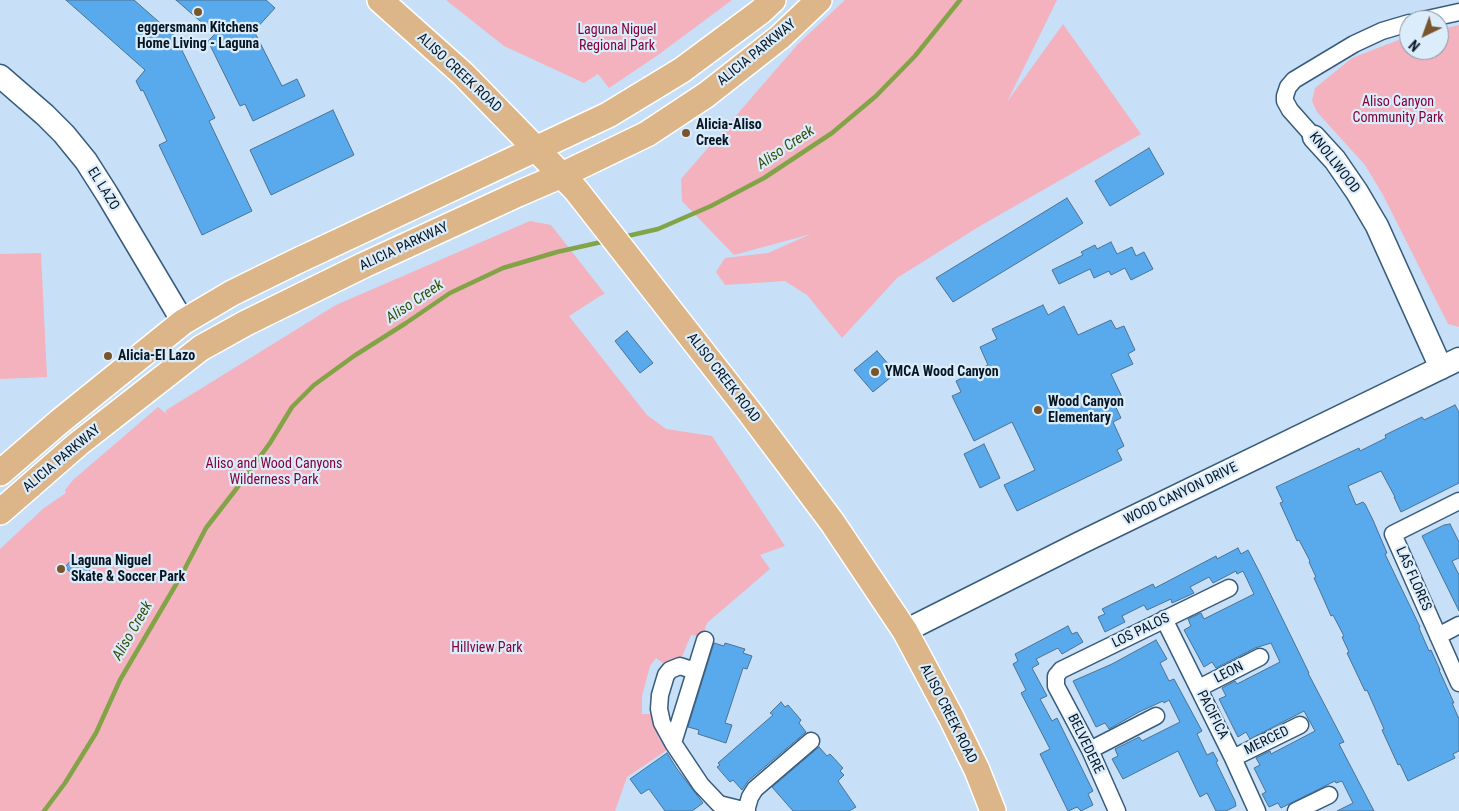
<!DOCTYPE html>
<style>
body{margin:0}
#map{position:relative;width:1459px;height:811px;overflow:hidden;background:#c7e0f7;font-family:"Roboto Condensed",sans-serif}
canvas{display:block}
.north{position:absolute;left:1399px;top:10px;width:50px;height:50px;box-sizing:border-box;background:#dbecfb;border:1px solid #8696a4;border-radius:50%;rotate:222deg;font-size:14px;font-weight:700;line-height:20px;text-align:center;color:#061522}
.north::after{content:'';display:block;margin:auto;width:18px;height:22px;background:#79552e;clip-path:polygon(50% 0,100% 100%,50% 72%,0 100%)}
</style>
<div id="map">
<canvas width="1459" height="811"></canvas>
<div class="north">N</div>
</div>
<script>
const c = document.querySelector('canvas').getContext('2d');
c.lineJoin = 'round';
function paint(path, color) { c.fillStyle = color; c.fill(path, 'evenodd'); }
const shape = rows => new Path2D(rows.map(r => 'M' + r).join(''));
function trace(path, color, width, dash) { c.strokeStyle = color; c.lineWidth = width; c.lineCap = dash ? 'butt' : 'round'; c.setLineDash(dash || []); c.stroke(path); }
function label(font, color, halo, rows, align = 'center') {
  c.font = font + ' "Roboto Condensed",sans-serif'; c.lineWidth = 4.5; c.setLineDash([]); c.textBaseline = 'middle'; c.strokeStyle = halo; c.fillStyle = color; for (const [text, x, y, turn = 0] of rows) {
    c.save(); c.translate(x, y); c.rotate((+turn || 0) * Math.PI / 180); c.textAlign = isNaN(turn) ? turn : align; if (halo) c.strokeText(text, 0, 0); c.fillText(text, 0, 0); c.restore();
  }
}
paint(shape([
 [446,0,732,0,658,55,609,88,598,74,584,83,504,46],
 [845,0,1057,0,1007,102,1063,24,1141,134,980,226,897,278,842,338,807,295,785,281,725,285,716,272,725,258,768,253,811,234,734,255,682,201,681,179,798,44],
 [1459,25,1459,327,1448,324,1383,195,1365,165,1317,112,1312,101,1315,88,1352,58,1409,36,1409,50,1439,50,1439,30],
 [530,221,551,225,605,294,600,296,569,316,613,372,647,415,666,429,712,436,785,546,760,555,770,569,707,623,702,637,691,635,681,659,671,660,664,664,656,658,650,666,642,696,642,714,652,714,658,736,667,750,627,777,615,811,0,811,0,549,44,508,66,493,65,490,73,480,158,407,168,415,165,411,176,404,336,305],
 [41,253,47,377,0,379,0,254]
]), '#f4b1be');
trace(shape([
 [623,237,658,229,711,206,764,178,832,133,876,96,915,56,960,0],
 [44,811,65,783,96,733,120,680,181,576,206,528,237,488,270,443,292,407,314,385,354,356,406,323,450,293,503,268,557,252,606,241]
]), '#82a447', 4.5);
const building = shape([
 [66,0,134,0,175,36,215,118,209,121,252,211,202,235,159,145,167,141,143,90,141,91,136,81,145,70,66,0],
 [176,0,266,0,275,8,254,31,282,86,297,79,305,96,253,121,245,104,240,106,208,41,215,34,176,0],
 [333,110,354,155,271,195,250,150,333,110],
 [1149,148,1164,174,1110,206,1095,181,1149,148],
 [1067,198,1083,223,953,302,936,278,1067,198],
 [1111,242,1117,254,1132,247,1136,256,1144,252,1153,269,1131,280,1125,268,1111,275,1109,271,1094,278,1090,269,1059,284,1052,270,1083,255,1081,252,1095,245,1097,249,1111,242],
 [1043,305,1048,315,1064,306,1078,335,1111,320,1116,329,1124,326,1135,350,1128,354,1133,364,1111,374,1122,397,1113,401,1121,418,1113,422,1124,446,1117,450,1122,460,1017,511,1004,485,1035,470,1012,422,974,441,952,396,961,392,956,381,988,365,980,347,997,339,992,329,1043,305],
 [627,331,653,363,640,373,615,341,627,331],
 [877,351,896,373,873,392,854,370,877,351],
 [1455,405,1459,412,1459,483,1401,512,1394,497,1395,497,1381,471,1348,486,1356,505,1363,502,1365,504,1373,520,1387,553,1385,554,1420,627,1419,628,1429,651,1431,650,1440,670,1439,670,1454,703,1452,703,1459,719,1459,751,1453,754,1455,758,1408,781,1400,764,1398,765,1382,730,1384,729,1367,690,1365,691,1347,653,1349,652,1342,637,1344,636,1333,615,1331,616,1320,591,1314,578,1316,577,1309,562,1310,561,1299,540,1297,541,1290,525,1280,503,1283,502,1276,487,1359,448,1360,451,1386,438,1385,435,1422,417,1424,420,1455,405],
 [984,444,1000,478,980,488,964,454,984,444],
 [1450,524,1459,542,1459,558,1452,561,1459,575,1459,611,1422,536,1444,525,1450,524],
 [1238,548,1241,554,1248,550,1261,575,1309,673,1308,673,1344,742,1339,744,1374,811,1337,811,1353,803,1342,781,1336,783,1335,781,1281,808,1278,803,1269,807,1262,794,1266,792,1254,768,1260,765,1256,758,1270,751,1271,754,1315,731,1304,711,1250,739,1246,732,1238,737,1219,699,1226,696,1222,688,1235,681,1237,684,1280,662,1271,643,1255,648,1216,668,1212,662,1204,667,1184,630,1191,626,1188,619,1201,613,1204,619,1254,594,1243,571,1237,574,1236,571,1213,583,1209,577,1190,587,1194,593,1172,603,1171,599,1147,610,1144,605,1122,616,1125,622,1105,632,1098,617,1105,614,1102,609,1153,584,1155,588,1216,556,1217,559,1238,548],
 [75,556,92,573,82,583,65,567,75,556],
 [1068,626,1072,634,1077,632,1083,642,1062,654,1058,648,1036,659,1039,664,1032,668,1047,696,1040,699,1052,721,1057,718,1059,722,1093,791,1088,794,1093,805,1081,811,1077,807,1068,811,1040,754,1050,749,1021,693,1026,690,1013,664,1018,661,1015,654,1068,626],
 [1156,640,1167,659,1160,663,1169,681,1174,679,1202,731,1197,734,1207,755,1213,752,1218,761,1216,762,1235,801,1236,806,1226,811,1216,811,1207,793,1200,797,1178,751,1123,779,1112,759,1118,756,1115,749,1139,737,1142,741,1180,722,1169,700,1164,703,1163,701,1139,712,1109,729,1105,723,1096,727,1073,681,1112,664,1156,640],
 [714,643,724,646,725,643,745,649,743,653,752,656,747,669,743,668,725,723,732,725,726,743,698,734,699,730,688,727,714,643],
 [781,702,785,707,788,705,801,720,799,723,806,732,748,781,742,790,733,780,730,782,717,767,720,765,718,763,773,715,770,713,781,702],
 [819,747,827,756,830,754,843,768,840,771,844,775,838,781,856,807,849,811,793,811,772,787,819,747],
 [667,753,677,769,703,803,692,811,665,811,649,789,641,794,630,779,667,753]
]);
paint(building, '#59a9ed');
trace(building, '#4c7294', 1);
const street = shape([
 [1423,20,1459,12],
 [1314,137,1290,110,1285,101,1285,96,1288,87,1294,80,1354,44,1382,31,1409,23],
 [1459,501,1393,534,1459,683],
 [1164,619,1233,758,1257,811],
 [1438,636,1459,625],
 [695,671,680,666,670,670,666,675,660,695,659,709,662,723,673,743,701,785,719,804,747,811],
 [1199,688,1260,657],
 [673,743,705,640],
 [1090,750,1156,716],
 [1233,758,1300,725],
 [746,811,750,797,755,789,811,741],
 [1117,811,1090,750,1056,686,1056,676,1061,670,1229,588],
 [1296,811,1329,795]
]);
const secondary = shape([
 [0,76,45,115,64,134,86,161,107,194,183,322],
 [1314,137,1335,160,1357,192,1377,226,1441,368],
 [905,631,1080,543,1459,359]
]);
const primary = shape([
 [380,0,463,74,576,190,748,410,832,522,905,631,951,717,977,770,993,811],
 [0,473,59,422,183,322,232,293,295,262,608,115,682,70,760,12,773,0],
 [0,512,78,444,201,348,246,323,364,265,518,194,562,175,647,134,706,95,780,37,819,0]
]);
trace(street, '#375c7d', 19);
trace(secondary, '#375c7d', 25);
trace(primary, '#fff', 28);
trace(street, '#fff', 16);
trace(secondary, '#fff', 22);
trace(primary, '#dcb588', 25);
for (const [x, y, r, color] of [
 [198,12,5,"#79552e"],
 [686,133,5,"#79552e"],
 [108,356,5,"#79552e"],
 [875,372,5,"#79552e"],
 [1038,410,5,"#79552e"],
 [61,569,5,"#79552e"]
]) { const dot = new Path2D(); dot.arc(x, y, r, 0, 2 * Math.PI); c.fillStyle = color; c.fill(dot); trace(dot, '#dbecfb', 2); }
label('bold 14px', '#061522', '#dbecfb', [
 ["eggersmann Kitchens",198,28,"center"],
 ["Home Living - Laguna",198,44,"center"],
 ["Alicia-Aliso",696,125],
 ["Creek",696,141],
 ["Alicia-El Lazo",118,356],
 ["YMCA Wood Canyon",885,372],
 ["Wood Canyon",1048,402],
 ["Elementary",1048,418],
 ["Laguna Niguel",71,561],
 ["Skate & Soccer Park",71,577]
], 'left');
label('14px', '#850239', '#dbecfb', [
 ["Laguna Niguel",617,30],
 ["Regional Park",617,46],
 ["Aliso Canyon",1398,102],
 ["Community Park",1398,118],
 ["Aliso and Wood Canyons",274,464],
 ["Wilderness Park",274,480],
 ["Hillview Park",487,648]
]);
label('14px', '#061522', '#dbecfb', [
 ["ALICIA PARKWAY",757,53,-39],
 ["ALISO CREEK ROAD",459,73,43],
 ["KNOLLWOOD",1334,163,52],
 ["EL LAZO",103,189,58],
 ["ALICIA PARKWAY",404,247,-25],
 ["ALISO CREEK ROAD",723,378,52],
 ["ALICIA PARKWAY",62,459,-40],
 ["WOOD CANYON DRIVE",1181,494,-26],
 ["LAS FLORES",1413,579,66],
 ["LOS PALOS",1141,631,-26],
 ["LEON",1229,673,-27],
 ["ALISO CREEK ROAD",948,714,63],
 ["PACIFICA",1212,715,63],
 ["MERCED",1267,741,-26],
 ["BELVEDERE",1085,744,64]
]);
label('italic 15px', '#394f0a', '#dbecfb', [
 ["Aliso Creek",786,148,-34],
 ["Aliso Creek",415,302,-34],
 ["Aliso Creek",133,631,-60]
]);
</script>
